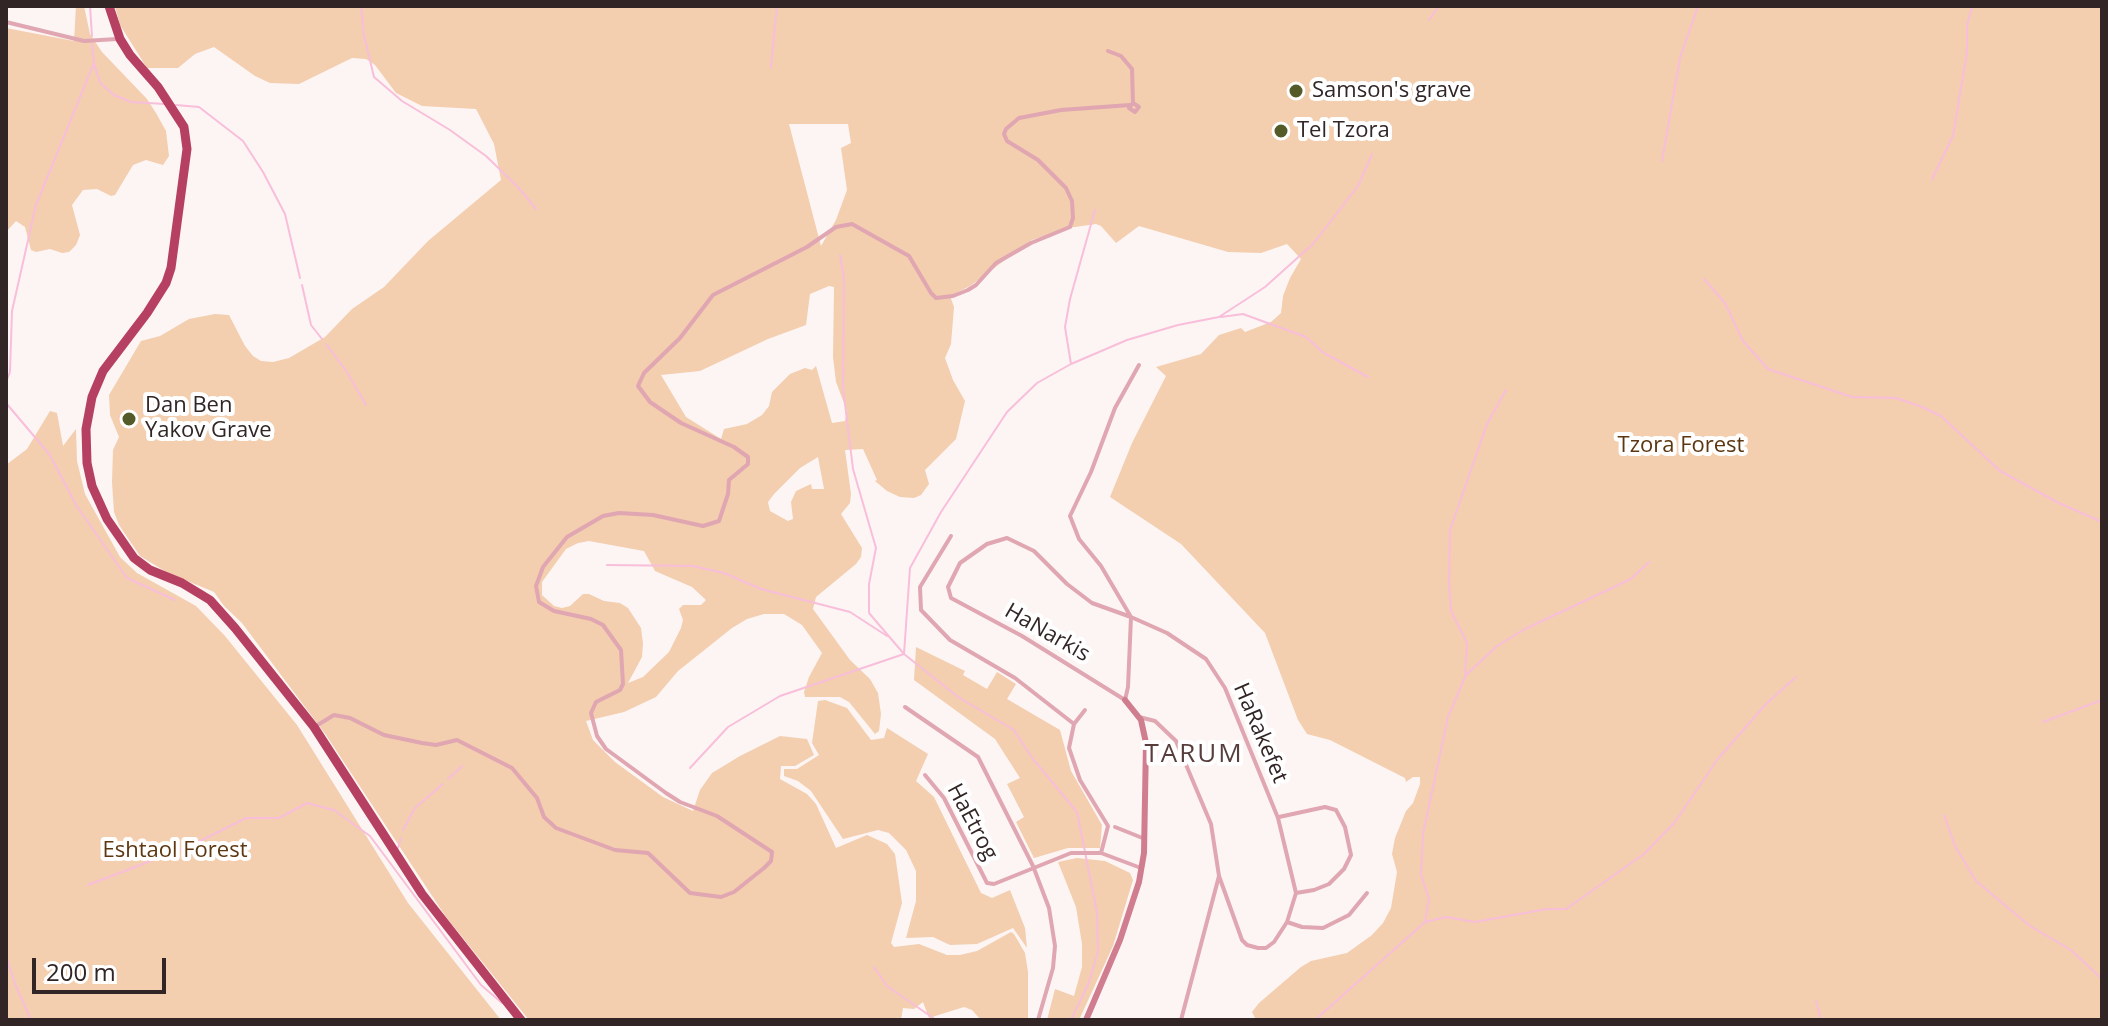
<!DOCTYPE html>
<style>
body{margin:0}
#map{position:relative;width:2108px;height:1026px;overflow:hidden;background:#fcf5f4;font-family:"Open Sans",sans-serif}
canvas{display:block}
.frame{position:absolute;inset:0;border:8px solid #312625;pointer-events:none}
.scale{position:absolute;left:32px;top:958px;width:134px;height:36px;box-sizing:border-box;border:4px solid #312625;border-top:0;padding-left:10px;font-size:24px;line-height:28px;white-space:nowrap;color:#312625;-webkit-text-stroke:6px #fff;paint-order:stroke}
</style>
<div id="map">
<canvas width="2108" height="1026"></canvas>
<div class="frame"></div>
<div class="scale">200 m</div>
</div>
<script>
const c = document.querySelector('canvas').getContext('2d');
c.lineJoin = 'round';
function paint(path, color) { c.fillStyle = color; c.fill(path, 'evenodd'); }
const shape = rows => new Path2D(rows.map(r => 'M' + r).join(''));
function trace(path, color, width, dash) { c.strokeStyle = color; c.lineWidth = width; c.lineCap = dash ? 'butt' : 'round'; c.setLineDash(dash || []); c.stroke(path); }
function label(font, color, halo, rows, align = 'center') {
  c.font = font + ' "Open Sans",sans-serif'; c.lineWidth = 8; c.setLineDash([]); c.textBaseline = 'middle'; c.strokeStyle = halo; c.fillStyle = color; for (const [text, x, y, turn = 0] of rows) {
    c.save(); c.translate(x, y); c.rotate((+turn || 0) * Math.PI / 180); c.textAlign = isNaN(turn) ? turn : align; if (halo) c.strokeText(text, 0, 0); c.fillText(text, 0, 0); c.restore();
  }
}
paint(shape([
 [76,6,84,6,90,34,102,52,147,99,156,113,166,131,169,156,163,165,146,160,133,165,115,195,111,196,97,189,83,190,72,205,80,235,76,245,69,252,62,253,50,249,36,252,31,250,25,227,16,221,6,232,6,28,74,41],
 [115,6,2102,6,2102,1020,1256,1020,1252,1012,1259,1003,1301,967,1311,961,1347,953,1372,935,1383,923,1391,908,1397,872,1392,854,1395,838,1406,811,1413,803,1420,784,1420,777,1413,777,1406,782,1405,778,1330,740,1307,734,1298,720,1265,633,1181,544,1110,497,1132,443,1166,376,1156,367,1201,354,1219,335,1241,328,1245,332,1271,322,1281,313,1283,296,1290,278,1301,259,1287,244,1261,253,1228,252,1139,226,1116,243,1101,226,1096,224,1068,228,1032,240,970,286,950,296,954,307,951,344,945,358,953,380,965,401,956,439,925,470,929,484,921,495,914,498,900,497,887,491,875,481,877,480,863,449,845,450,851,494,850,503,841,514,862,548,861,557,856,564,816,597,813,609,850,660,870,679,878,693,881,714,879,731,875,734,849,702,840,697,805,697,804,692,809,677,822,653,802,625,784,614,764,614,747,619,732,628,678,671,656,697,624,712,586,721,593,740,615,762,663,797,693,811,700,790,712,773,740,756,780,736,807,739,814,755,795,766,781,766,780,779,807,794,816,804,836,848,867,835,887,844,895,854,902,903,891,943,894,947,919,944,947,955,960,955,977,951,1011,932,1014,934,1025,953,1028,972,1028,1020,981,1020,972,1010,964,1007,929,1018,923,1002,914,1009,903,1008,901,1020,529,1020,446,917,326,735,242,623,224,606,214,592,168,573,140,556,119,525,114,512,112,482,113,450,119,437,110,415,109,395,141,341,160,336,189,319,215,314,229,315,245,346,253,356,261,361,273,362,289,358,325,337,352,309,384,287,428,241,501,180,494,144,476,109,422,106,396,93,375,65,366,59,352,58,299,84,270,83,255,76,214,47,195,54,178,68,147,68,120,25],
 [789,124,848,124,851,143,841,148,847,190,836,220,821,246],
 [829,286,834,287,833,357,836,382,847,411,845,421,832,423,816,366,812,370,805,368,790,374,772,392,769,406,762,415,747,424,724,429,721,439,686,417,661,375,700,371,768,339,806,325,810,294],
 [818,457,824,489,812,489,811,484,796,491,791,502,793,519,788,521,770,511,768,502,774,494,800,468],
 [589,541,644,551,655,571,692,587,706,600,701,605,683,605,679,609,683,620,681,628,669,652,643,677,628,683,642,657,643,643,641,628,628,608,620,603,604,601,589,594,583,594,570,606,562,608,554,606,542,595,542,582,566,549,578,543],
 [50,411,57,413,63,446,76,429,77,461,85,494,120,557,137,573,196,606,225,636,297,725,408,903,501,1020,6,1020,6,465,27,449],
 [916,647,965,671,963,675,987,689,997,672,1016,684,1007,699,1060,730,1071,771,1102,825,1100,848,1068,848,1034,858,1016,822,1024,817,1007,784,1020,778,995,739,914,680],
 [825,700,847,708,871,740,884,738,887,728,928,754,916,781,934,797,981,893,992,898,1010,890,1025,928,1027,948,1013,928,977,944,950,945,933,937,906,938,916,901,916,871,906,850,889,833,878,830,843,839,811,791,798,781,784,776,784,769,797,769,819,755,812,743,818,701],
 [1077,858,1105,861,1130,873,1133,880,1113,946,1079,1020,1047,1020,1055,989,1074,996,1082,967,1082,944,1076,907,1058,862]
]), '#f3ceaf');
trace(shape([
 [90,6,92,36],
 [361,6,364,35,374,77,402,101,450,130,486,156,518,187,536,209],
 [1429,20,1439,6],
 [92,44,94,63,100,83,114,95,131,102,165,104],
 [771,67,777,6],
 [176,105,199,107,243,141,263,172,285,214,300,278],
 [1662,161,1680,58,1698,6],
 [1932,179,1953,136,1967,52,1967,26,1972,6],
 [840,255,844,278,843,388,853,469,876,548,869,584,869,613,904,654,958,697,1014,730,1033,759,1077,812,1097,912,1098,952,1089,982,1071,1020],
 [1704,279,1725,303,1743,341,1768,369,1852,397,1896,398,1922,407,1941,416,2000,471,2059,503,2102,522],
 [302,285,311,325,322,339],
 [1221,317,1243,314,1306,337,1324,353,1368,377],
 [326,344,347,372,366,405],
 [1071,364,1065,327,1070,299,1095,210],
 [6,382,10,372,12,311,36,205,94,63],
 [6,403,50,455,76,505,127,578,175,600],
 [607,565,693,566,724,573,761,589,850,612,887,636],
 [1465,676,1497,646,1525,629,1631,579,1649,562],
 [2043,722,2102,700],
 [690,768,728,727,780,696,904,654,910,568,941,512,1007,412,1037,383,1071,364,1127,340,1178,325,1219,317,1265,287,1313,244,1358,186,1372,154],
 [448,779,462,766],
 [1944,815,1955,846,1976,881,2030,926,2071,950,2102,979],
 [403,830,415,808,443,784],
 [398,848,401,838],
 [88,885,190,846,246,818,279,818,307,803,334,810,370,836,481,985,502,1003],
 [1425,922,1446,917,1475,922,1547,909,1566,909,1644,854,1675,822,1717,760,1765,705,1796,677],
 [6,956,15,984,31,1020],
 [874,967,887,986,936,1020],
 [1816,1001,1821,1020],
 [1315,1020,1425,922,1429,899,1421,875,1423,834,1448,717,1465,677,1467,643,1451,611,1449,583,1450,530,1487,424,1506,390]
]), '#f8beda', 2);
trace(shape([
 [6,22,84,41,117,39],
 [1108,51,1121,56,1132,69,1133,103,1139,107,1135,112,1129,108,1133,103],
 [1139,365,1115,408,1091,472,1070,516,1079,539,1101,566,1131,617,1128,687,1125,700,1022,636,951,598,948,587,960,563,987,544,1007,538,1034,551,1067,584,1092,603,1131,617,1167,633,1206,659,1225,688,1278,818,1296,893,1287,922,1274,942,1266,948,1258,948,1247,945,1242,940,1219,876],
 [951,536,920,587,921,610,950,640,1015,678,1074,724],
 [905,707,978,757,1033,866,1049,908,1055,946,1053,968,1038,1020],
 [1085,710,1074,724,1069,748,1080,780,1108,826,1101,853],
 [1139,717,1155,721,1176,741,1211,824,1219,876,1181,1020],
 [316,726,334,715,350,718,384,735,422,743,436,745,457,740,512,768,537,798,544,817,556,828,615,850,648,853,690,893,721,897,734,892,764,868,771,861,772,852,717,816,680,802,666,793,606,749,597,736,591,713,596,702,620,690,623,684,621,650,603,625,591,619,554,611,539,602,536,586,543,567,567,537,603,516,619,513,653,515,703,526,719,521,728,494,729,480,748,464,748,457,734,447,681,423,650,402,638,386,644,373,680,338,713,295,807,247,836,227,852,224,909,256,931,293,936,298,953,296,968,290,976,285,996,263,1031,243,1070,227,1073,218,1072,201,1066,188,1038,160,1007,141,1004,134,1006,129,1019,118,1061,110,1130,105],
 [925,775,944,798,987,883,994,884,1071,853,1101,853,1141,868],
 [1279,817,1325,807,1336,810,1345,827,1351,855,1344,869,1329,884,1314,890,1296,893],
 [1115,827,1145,839],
 [1287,922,1302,927,1323,928,1349,915,1367,893]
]), '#e0a6b1', 4);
trace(shape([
 [1086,1020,1120,940,1139,882,1144,853,1146,743,1141,720,1125,700]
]), '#d07d8f', 6);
trace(shape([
 [109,6,120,39,130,55,158,87,184,127,187,149,171,268,166,283,147,313,103,371,92,397,86,429,87,463,92,486,107,519,134,558,150,570,182,583,210,600,235,628,314,727,422,894,521,1020]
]), '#b64062', 9);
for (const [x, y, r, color] of [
 [1296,91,8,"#545a28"],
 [1281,131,8,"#545a28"],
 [129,419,8,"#545a28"]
]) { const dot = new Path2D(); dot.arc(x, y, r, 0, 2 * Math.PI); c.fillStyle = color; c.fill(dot); trace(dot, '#fff', 3); }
label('22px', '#312625', '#fff', [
 ["Samson's grave",1312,91],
 ["Tel Tzora",1297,131],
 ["Dan Ben",145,406],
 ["Yakov Grave",145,431]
], 'left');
label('22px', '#5d3711', '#fff', [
 ["Tzora Forest",1681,446],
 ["Eshtaol Forest",175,851]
]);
label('22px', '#312625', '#fff', [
 ["HaNarkis",1047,633,30],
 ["HaRakefet",1260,733,67],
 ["HaEtrog",972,822,62]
]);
c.letterSpacing = '2px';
label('26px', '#573e3c', '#fff', [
 ["TARUM",1194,755]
]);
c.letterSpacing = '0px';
</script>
